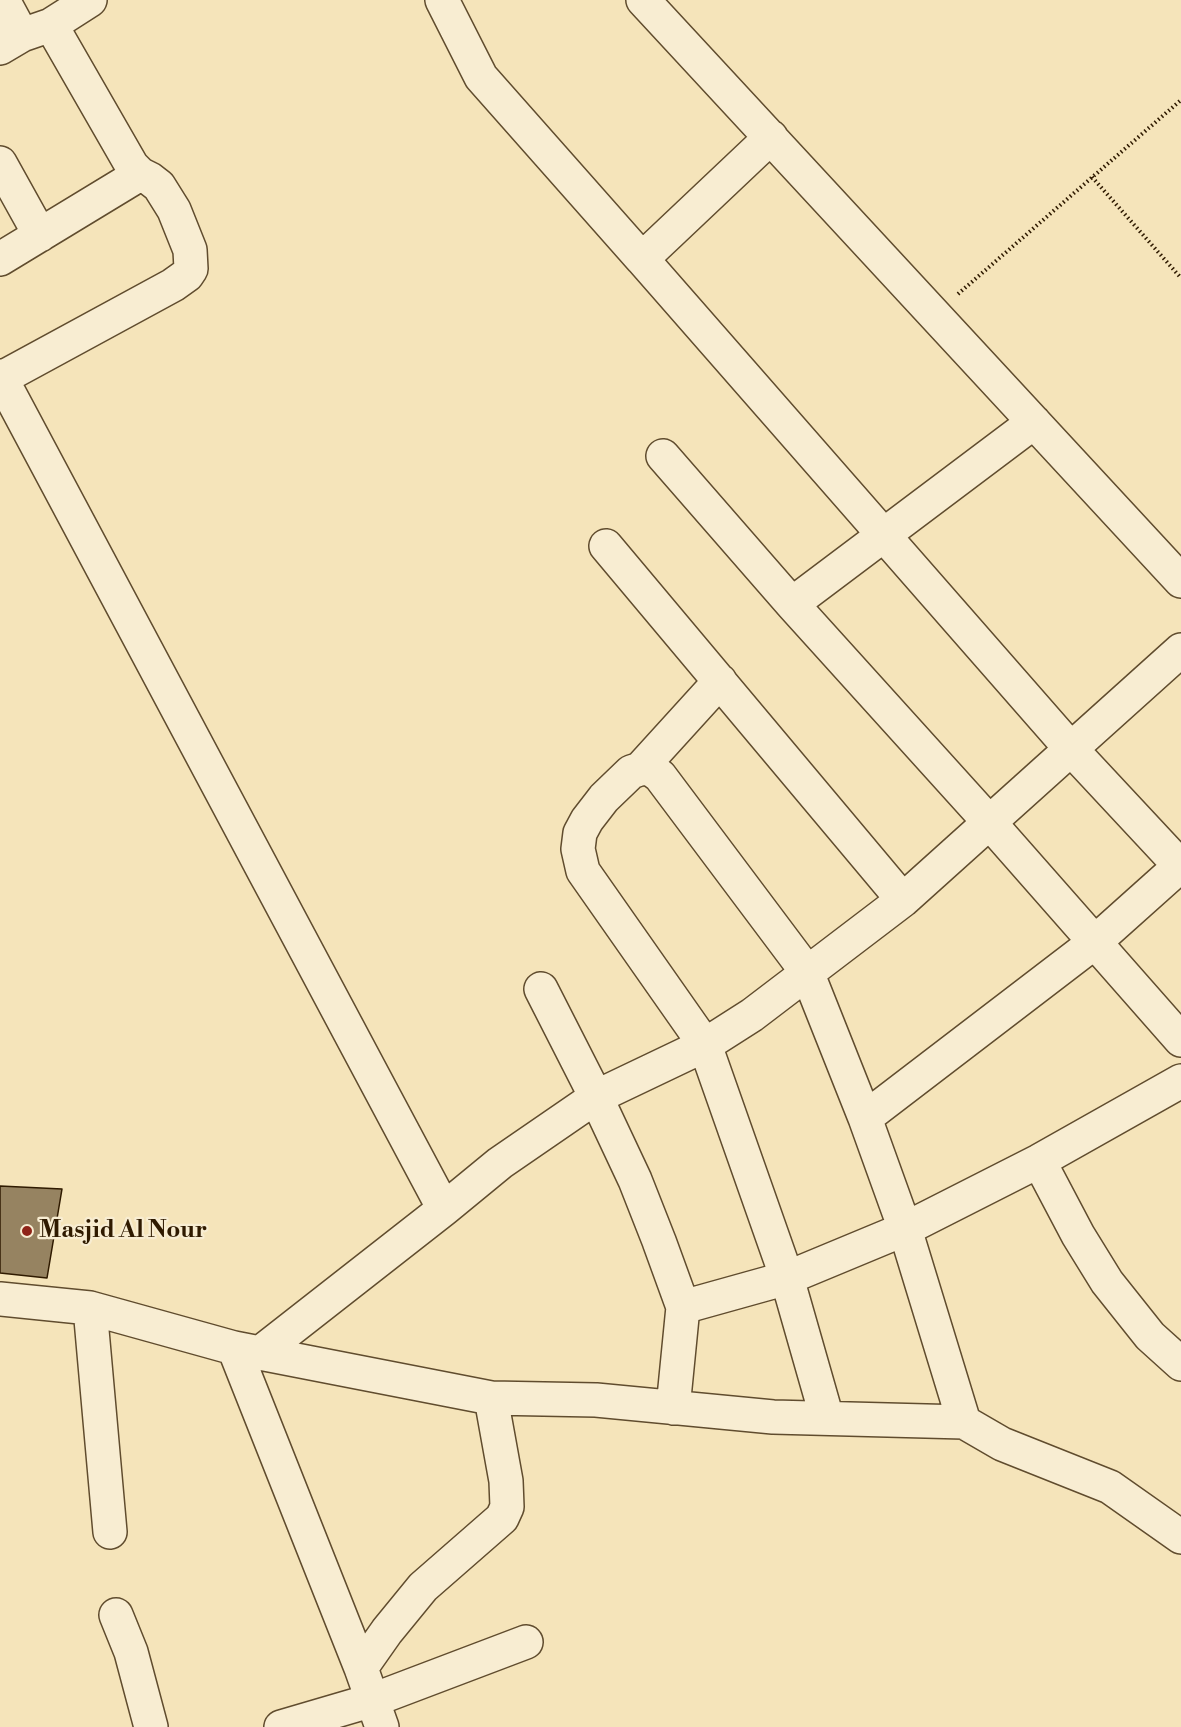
<!DOCTYPE html>
<style>
body{margin:0}
canvas{display:block;background:#f5e4ba}
</style>
<canvas width="1181" height="1727"></canvas>
<script>
const c = document.querySelector('canvas').getContext('2d');
c.lineJoin = 'round';
function paint(path, color) { c.fillStyle = color; c.fill(path, 'evenodd'); }
const shape = rows => new Path2D(rows.map(r => 'M' + r).join(''));
function trace(path, color, width, dash) { c.strokeStyle = color; c.lineWidth = width; c.lineCap = dash ? 'butt' : 'round'; c.setLineDash(dash || []); c.stroke(path); }
function label(font, color, halo, rows, align = 'center') {
  c.font = font + ' "Libre Bodoni",serif'; c.lineWidth = 4.5; c.setLineDash([]); c.textBaseline = 'middle'; c.strokeStyle = halo; c.fillStyle = color; for (const [text, x, y, turn = 0] of rows) {
    c.save(); c.translate(x, y); c.rotate((+turn || 0) * Math.PI / 180); c.textAlign = isNaN(turn) ? turn : align; if (halo) c.strokeText(text, 0, 0); c.fillText(text, 0, 0); c.restore();
  }
}
const building = shape([
 [0,1186,62,1189,47,1278,0,1273,0,1186]
]);
paint(building, '#968361');
trace(building, '#2f1a00', 1.5);
const minor = shape([
 [3,0,22,35],
 [442,0,481,77,642,259,771,137],
 [643,0,1181,581],
 [0,48,22,35,51,25,90,0],
 [0,163,40,235],
 [0,259,140,174],
 [642,259,1071,749,1181,867],
 [0,376,444,1209,500,1163,596,1097,705,1045,752,1015,903,900,1181,650],
 [0,379,173,285,187,275,191,269,190,250,174,210,159,186,150,179,140,174,132,166,51,25],
 [663,456,792,604,1034,422],
 [606,546,903,900],
 [792,604,990,823,1181,1040],
 [640,769,720,681],
 [541,989,596,1097,635,1180,659,1241,683,1307,787,1278,905,1229,1039,1161,1181,1081],
 [865,1118,1095,942,1181,865],
 [1039,1161,1078,1235,1107,1282,1150,1336,1181,1364],
 [0,1299,90,1308,234,1348,491,1398,596,1400,773,1417,964,1422,1002,1444,1110,1487,1181,1537],
 [90,1308,110,1532],
 [234,1348,361,1668,382,1727],
 [260,1353,444,1209],
 [673,1408,683,1307],
 [827,1418,787,1278,705,1045,583,871,578,849,580,833,587,820,604,798,631,772,640,769,649,768,660,776,807,972,865,1118,905,1229,964,1422],
 [116,1615,131,1652,151,1727],
 [361,1668,387,1631,423,1587,502,1518,507,1507,506,1481,491,1398],
 [281,1727,373,1700,526,1642]
]);
trace(minor, '#604c2e', 36);
trace(shape([
 [1092,177,1181,278],
 [958,294,1181,100]
]), '#2f1a00', 4, [1.5, 3]);
trace(minor, '#f8edd2', 33);
for (const [x, y, r, color] of [
 [27,1231,6,"#8f2418"]
]) { const dot = new Path2D(); dot.arc(x, y, r, 0, 2 * Math.PI); c.fillStyle = color; c.fill(dot); trace(dot, '#f8edd2', 2); }
label('bold 24px', '#2f1a00', '#f8edd2', [
 ["Masjid Al Nour",39,1231]
], 'left');
</script>
